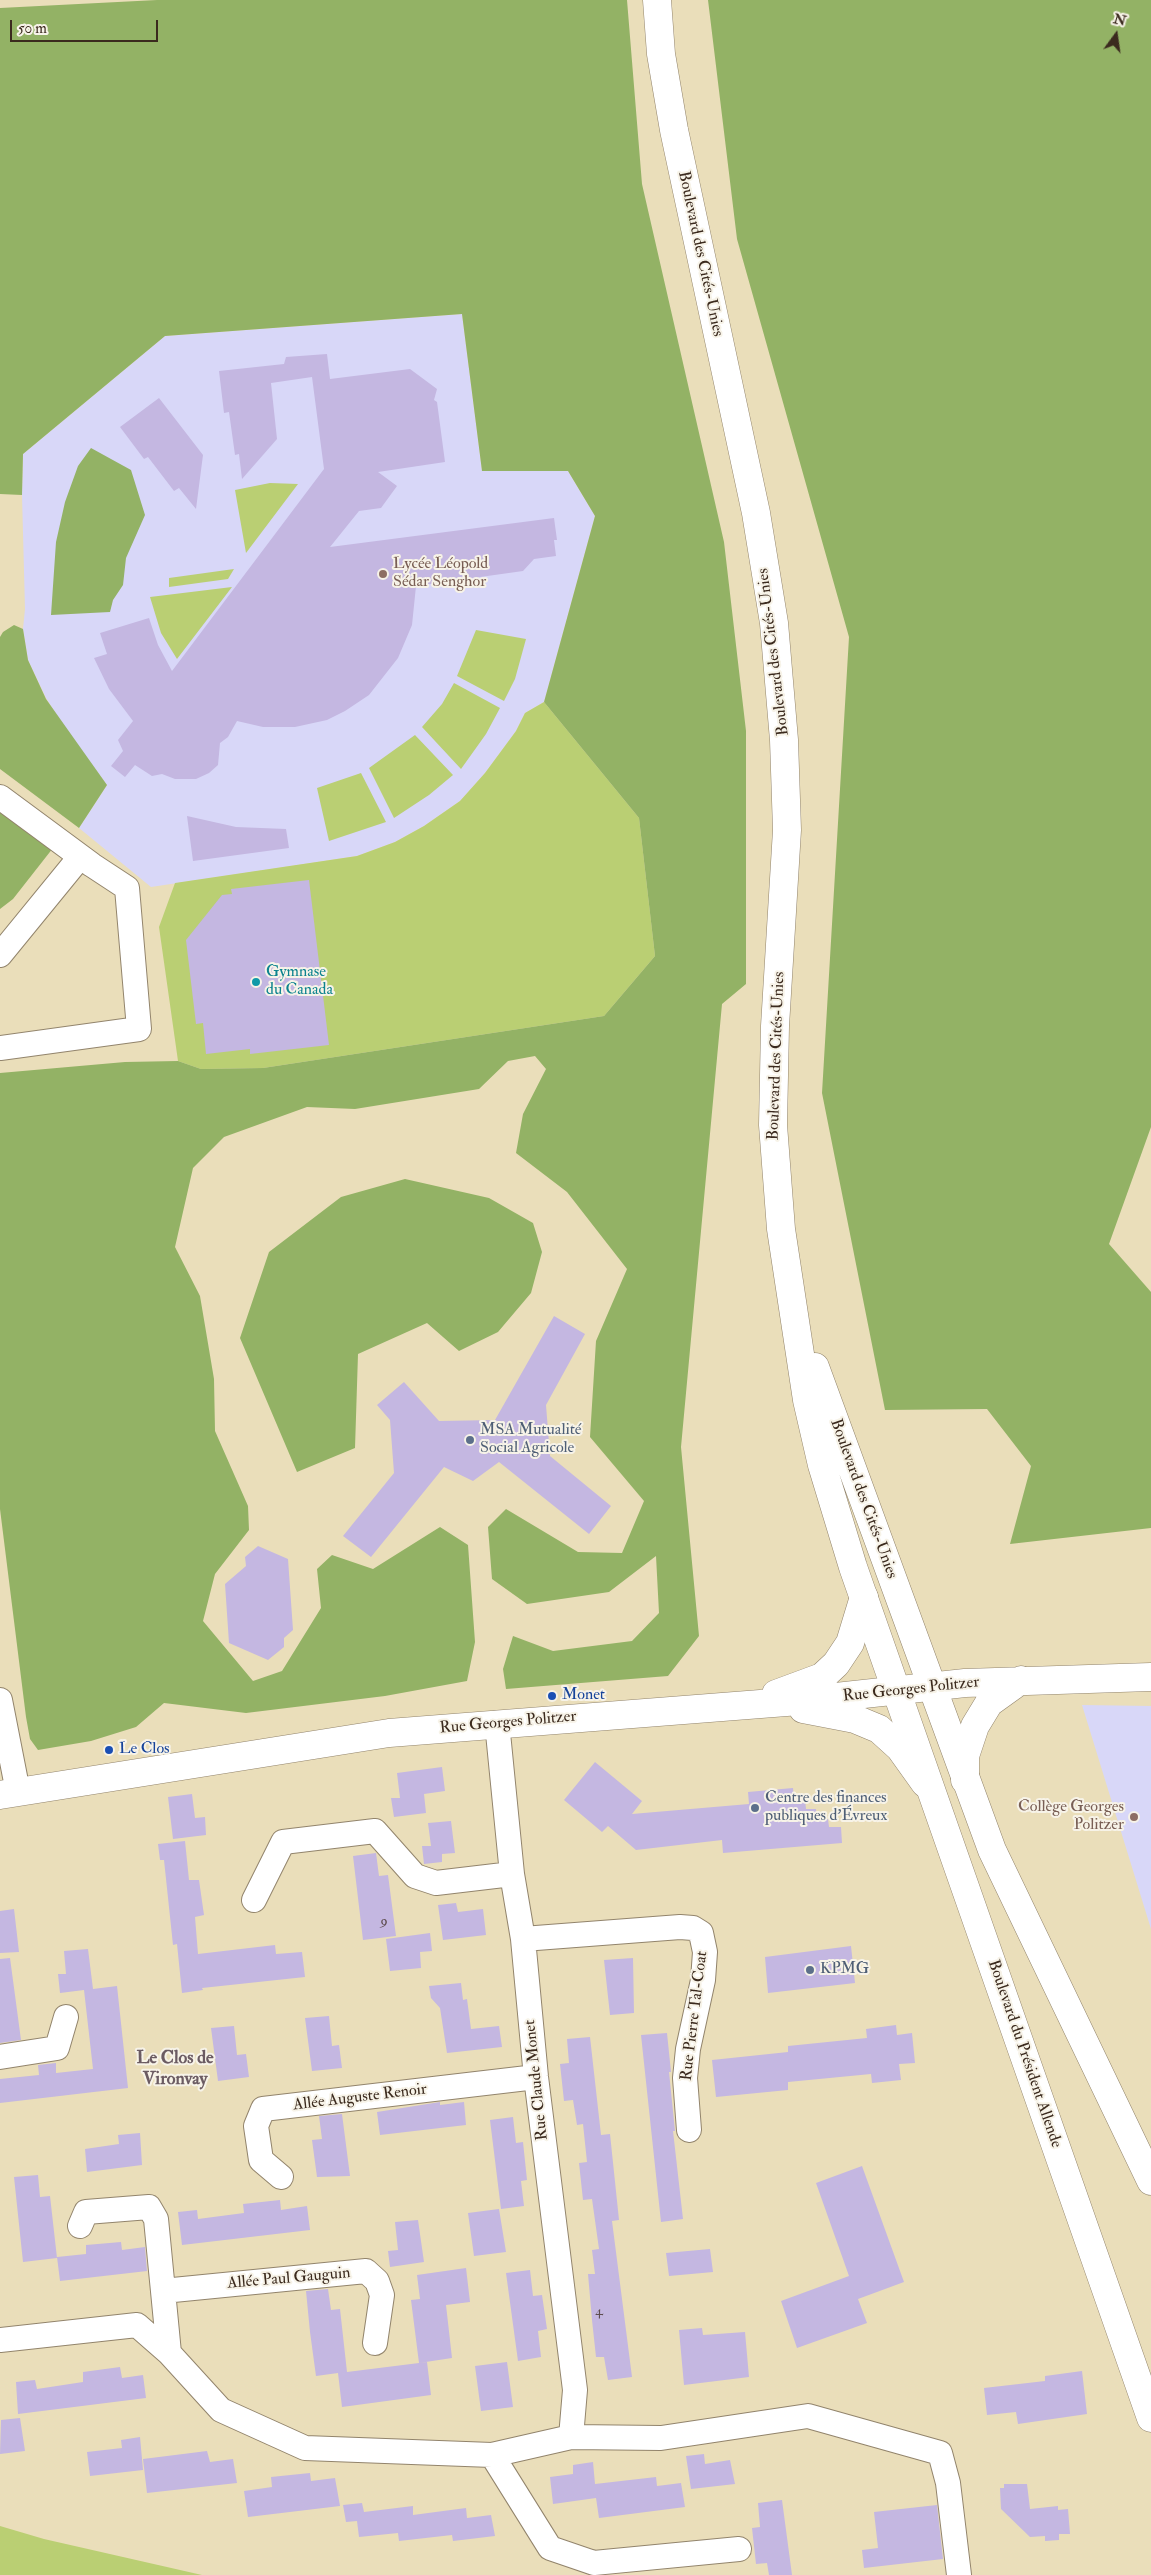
<!DOCTYPE html>
<meta charset="utf-8">
<style>
body{margin:0}
#map{position:relative;width:1151px;height:2575px;overflow:hidden;background:#eadeba;font-family:"IM FELL Double Pica",serif}
canvas{display:block}
.north{position:absolute;left:1091px;top:10px;width:50px;height:50px;-webkit-text-stroke:4px #f7f3e8;paint-order:stroke;rotate:14deg;font-size:14px;font-weight:700;line-height:20px;text-align:center;color:#3b2a1e}
.north::after{content:'';display:block;margin:auto;width:18px;height:22px;background:#3b2a1e;clip-path:polygon(50% 0,100% 100%,50% 72%,0 100%)}
.scale{position:absolute;left:10px;top:20px;width:148px;height:22px;box-sizing:border-box;border:2px solid #3b2a1e;border-top:0;padding-left:6px;font-size:15px;line-height:18px;white-space:nowrap;color:#3b2a1e;-webkit-text-stroke:4px #f7f3e8;paint-order:stroke}
</style>
<div id="map">
<canvas width="1151" height="2575"></canvas>
<div class="north">N</div>
<div class="scale">50 m</div>
</div>
<script>
const c = document.querySelector('canvas').getContext('2d');
c.lineJoin = 'round';
function paint(path, color) { c.fillStyle = color; c.fill(path, 'evenodd'); }
const shape = rows => new Path2D(rows.map(r => 'M' + r).join(''));
function trace(path, color, width, dash) { c.strokeStyle = color; c.lineWidth = width; c.lineCap = dash ? 'butt' : 'round'; c.setLineDash(dash || []); c.stroke(path); }
function label(font, color, halo, rows, align = 'center') {
  c.font = font + ' "IM FELL Double Pica",serif'; c.lineWidth = 4; c.setLineDash([]); c.textBaseline = 'middle'; c.strokeStyle = halo; c.fillStyle = color; for (const [text, x, y, turn = 0] of rows) {
    c.save(); c.translate(x, y); c.rotate((+turn || 0) * Math.PI / 180); c.textAlign = isNaN(turn) ? turn : align; if (halo) c.strokeText(text, 0, 0); c.fillText(text, 0, 0); c.restore();
  }
}
paint(shape([
 [462,314,482,471,568,471,595,516,544,702,525,713,516,731,485,773,460,801,424,826,395,842,357,856,151,887,79,828,107,785,65,728,46,698,28,660,23,629,25,609,22,495,23,454,165,336],
 [1082,1705,1151,1706,1151,1929]
]), '#d8d7f8');
paint(shape([
 [270,483,298,484,246,553,235,490],
 [234,569,228,579,169,587,169,578],
 [232,587,177,659,161,633,150,597],
 [476,630,526,639,515,679,504,701,457,676],
 [454,683,500,708,486,734,461,769,422,727,442,704],
 [544,702,639,818,655,956,604,1016,263,1068,201,1069,178,1061,159,927,175,883,357,856,395,842,424,826,460,801,485,773,516,731,525,713],
 [415,735,453,775,429,795,394,818,369,768],
 [361,773,386,822,329,841,317,788],
 [0,2526,44,2539,202,2575,0,2575]
]), '#bacf73');
paint(shape([
 [157,0,627,0,642,184,724,542,746,731,746,984,722,1004,681,1447,699,1636,668,1676,506,1689,503,1669,513,1636,553,1651,632,1641,659,1613,656,1556,609,1592,527,1604,492,1579,488,1527,506,1509,578,1552,622,1553,644,1501,590,1437,596,1341,627,1269,567,1192,516,1153,523,1114,546,1069,535,1056,508,1061,479,1089,355,1109,307,1107,224,1137,193,1168,175,1247,200,1296,214,1379,215,1431,248,1506,249,1530,215,1574,203,1621,253,1681,282,1671,321,1608,317,1569,332,1555,373,1569,440,1527,468,1545,475,1642,467,1681,385,1696,246,1713,164,1703,136,1727,91,1741,38,1750,30,1739,26,1717,0,1509,0,1073,125,1062,178,1061,201,1069,263,1068,604,1016,655,956,639,818,544,702,595,516,568,471,482,471,462,314,165,336,23,454,22,495,0,494,0,8],
 [708,0,1151,0,1151,1127,1109,1244,1151,1292,1151,1528,1010,1544,1031,1466,987,1409,885,1410,822,1093,849,637,737,239],
 [91,448,131,470,145,515,126,558,123,585,113,600,110,612,51,615,56,542,65,502,78,466],
 [14,625,23,629,28,660,46,699,107,785,79,828,0,769,0,637,3,632],
 [0,806,53,848,13,899,0,909],
 [405,1179,489,1198,533,1223,542,1252,531,1293,498,1332,459,1351,427,1323,358,1354,355,1448,297,1472,240,1338,269,1252,341,1197]
]), '#93b265');
paint(shape([
 [327,354,330,379,410,369,437,389,434,400,437,402,445,462,378,472,397,486,381,508,359,511,330,547,554,518,557,540,554,540,556,556,534,559,523,571,416,586,412,625,398,658,369,695,345,711,327,720,295,727,263,727,237,721,228,737,220,743,218,765,209,773,196,779,175,779,162,774,152,776,135,765,125,777,111,766,123,751,118,740,133,721,109,689,94,658,107,654,100,633,149,618,158,645,172,671,324,469,312,377,271,383,277,439,242,479,239,454,235,455,229,412,224,413,219,371,284,364,286,357],
 [159,398,203,455,196,509,179,488,174,491,148,457,144,459,120,427],
 [187,816,236,827,286,829,289,848,193,861],
 [309,880,329,1045,250,1054,250,1049,206,1054,203,1023,196,1024,186,940,222,895,232,894,231,889],
 [554,1316,585,1334,546,1405,550,1456,611,1506,589,1534,499,1462,473,1481,444,1467,371,1557,343,1536,394,1473,390,1420,377,1405,404,1382,439,1421,495,1420],
 [258,1546,288,1559,293,1630,284,1638,284,1647,268,1660,229,1643,225,1584,246,1566,245,1557],
 [595,1762,642,1801,632,1814,749,1804,748,1792,793,1788,794,1799,805,1799,806,1809,816,1809,817,1819,828,1819,829,1827,841,1827,842,1843,723,1853,722,1840,636,1850,608,1826,602,1832,564,1800],
 [442,1767,445,1791,424,1794,426,1813,394,1817,391,1798,400,1798,397,1773],
 [192,1794,195,1818,205,1817,206,1835,173,1839,168,1797],
 [451,1821,455,1853,442,1854,442,1862,424,1864,422,1846,431,1846,428,1823],
 [185,1841,189,1880,199,1880,204,1915,195,1917,198,1954,275,1945,276,1954,302,1952,305,1977,202,1988,203,1990,182,1993,177,1944,173,1945,164,1860,160,1860,158,1844],
 [376,1853,379,1876,388,1875,396,1936,363,1940,353,1856],
 [456,1903,458,1912,483,1909,486,1935,443,1940,438,1905],
 [14,1909,19,1952,0,1953,0,1911],
 [430,1933,432,1951,420,1952,421,1968,390,1971,386,1939],
 [851,1946,855,1983,768,1993,765,1957],
 [88,1949,93,1989,117,1986,128,2088,0,2103,0,2079,39,2075,38,2065,56,2063,56,2073,93,2069,84,1990,60,1993,58,1974,66,1974,64,1951],
 [10,1958,21,2040,0,2043,0,1959],
 [633,1958,634,2013,610,2015,604,1960],
 [461,1983,463,2000,467,1999,471,2029,499,2026,502,2047,447,2053,440,2008,431,1998,429,1986],
 [329,2016,332,2046,339,2045,342,2068,312,2071,305,2018],
 [896,2025,897,2035,912,2033,915,2063,899,2064,901,2080,872,2083,871,2074,788,2082,788,2090,716,2097,712,2060,788,2052,788,2046,867,2038,866,2029],
 [234,2026,237,2055,246,2054,249,2077,218,2081,211,2028],
 [667,2033,671,2072,669,2072,675,2131,673,2131,683,2219,661,2222,641,2035],
 [590,2037,601,2135,610,2134,619,2220,612,2221,632,2377,608,2380,604,2357,596,2357,592,2320,588,2274,595,2274,592,2250,599,2249,592,2199,583,2200,579,2163,587,2162,583,2124,577,2125,573,2100,564,2101,560,2064,569,2063,567,2039],
 [440,2102,440,2105,464,2102,466,2125,380,2135,377,2112],
 [342,2114,350,2176,317,2177,312,2140,322,2139,319,2116],
 [513,2117,516,2143,523,2142,527,2180,521,2181,524,2206,501,2209,490,2120],
 [140,2133,142,2165,87,2172,85,2149,119,2144,118,2135],
 [862,2166,904,2282,858,2299,867,2323,797,2348,781,2301,849,2276,816,2183],
 [38,2175,40,2197,50,2196,57,2258,23,2262,14,2177],
 [280,2200,281,2210,307,2206,310,2230,182,2245,178,2212,197,2210,198,2219,244,2213,243,2204],
 [499,2209,506,2252,474,2256,468,2213],
 [418,2220,424,2262,390,2267,388,2251,398,2250,395,2222],
 [121,2242,122,2250,145,2247,147,2271,60,2281,57,2257,86,2254,86,2245],
 [710,2249,713,2272,669,2276,666,2253],
 [466,2268,470,2302,446,2305,452,2358,419,2363,411,2300,420,2299,417,2275],
 [530,2270,533,2296,542,2295,547,2329,538,2331,541,2357,518,2361,506,2273],
 [328,2289,331,2310,340,2309,347,2372,427,2362,431,2395,342,2407,338,2373,316,2376,310,2332,306,2291],
 [702,2328,703,2335,745,2332,749,2377,684,2385,679,2330],
 [507,2362,513,2407,481,2411,475,2366],
 [120,2367,122,2378,143,2375,146,2398,18,2414,16,2382,35,2380,37,2389,83,2382,83,2372],
 [1082,2371,1087,2414,1018,2424,1016,2412,987,2415,984,2388,1045,2381,1045,2376],
 [20,2418,25,2451,0,2454,1,2420],
 [140,2437,143,2470,90,2476,87,2452,122,2448,121,2440],
 [207,2451,210,2462,233,2459,237,2483,147,2493,143,2459],
 [704,2454,705,2464,730,2460,735,2484,691,2489,686,2456],
 [593,2462,595,2484,656,2477,657,2486,681,2483,685,2507,599,2518,596,2498,553,2504,550,2477,573,2474,573,2465],
 [310,2473,311,2481,335,2478,340,2506,248,2517,244,2491,272,2487,271,2477],
 [1004,2484,1027,2484,1030,2509,1058,2506,1058,2510,1068,2509,1070,2534,1059,2534,1059,2540,1045,2541,1045,2536,1030,2537,1001,2509,1000,2488,1004,2488],
 [782,2500,792,2575,769,2575,767,2563,756,2564,752,2528,760,2527,758,2503],
 [362,2503,364,2512,413,2506,413,2515,466,2508,467,2518,491,2515,495,2536,453,2541,452,2535,399,2541,398,2533,359,2537,357,2521,346,2522,343,2505],
 [937,2505,943,2559,864,2568,862,2550,878,2548,874,2512]
]), '#c4b7e1');
const minor = shape([
 [0,797,92,865,127,888,139,1029,0,1048],
 [0,955,80,857],
 [0,1700,18,1792],
 [497,1723,512,1874,523,1939,536,2077,575,2390,571,2437],
 [254,1900,283,1842,375,1831,415,1876,436,1883,512,1874],
 [523,1939,680,1927,693,1928,701,1933,705,1952,703,1980,688,2049,685,2078,689,2130],
 [0,2057,57,2048,66,2017],
 [281,2177,261,2160,256,2126,263,2109,536,2077],
 [80,2226,86,2212,149,2207,156,2219,169,2353],
 [163,2291,366,2271,377,2281,382,2295,375,2343],
 [0,2340,137,2325,169,2353,221,2410,305,2448,492,2455,571,2437,661,2438,808,2416,940,2453,948,2483,959,2575],
 [492,2455,550,2548,594,2563,739,2549]
]);
const tertiary = shape([
 [776,1694,822,1677,836,1664,850,1643,864,1597],
 [803,1709,855,1719,879,1729,900,1748,925,1783],
 [965,1780,965,1756,975,1726,989,1703,1021,1680],
 [0,1795,389,1733,799,1701,965,1683,1151,1677]
]);
const primary = shape([
 [657,0,661,54,674,130,756,513,774,623,784,740,787,830,775,1026,773,1125,781,1229,807,1400,822,1465,853,1567,1151,2418],
 [815,1367,992,1850,1151,2181]
]);
trace(minor, '#92846c', 26);
trace(tertiary, '#92846c', 29);
trace(primary, '#92846c', 29);
trace(minor, '#fff', 24);
trace(tertiary, '#fff', 28);
trace(primary, '#fff', 28);
for (const [x, y, r, color] of [
 [383,574,5,"#8d6e63"],
 [256,982,5,"#0f9aa8"],
 [470,1440,5,"#5c6f8a"],
 [552,1696,5,"#1a4fb4"],
 [109,1750,5,"#1a4fb4"],
 [755,1808,5,"#5c6f8a"],
 [1134,1817,5,"#8d6e63"],
 [810,1970,5,"#5c6f8a"]
]) { const dot = new Path2D(); dot.arc(x, y, r, 0, 2 * Math.PI); c.fillStyle = color; c.fill(dot); trace(dot, '#f7f3e8', 2); }
label('14px', '#5d4d4f', null, [
 ["9",384,1922],
 ["4",599,2312]
]);
label('16px', '#3b2a1e', '#f7f3e8', [
 ["Boulevard des Cités-Unies",700,254,78],
 ["Boulevard des Cités-Unies",774,652,-97],
 ["Boulevard des Cités-Unies",777,1056,-88],
 ["Boulevard des Cités-Unies",863,1499,70],
 ["Rue Georges Politzer",911,1690,-6],
 ["Rue Georges Politzer",508,1723,-5],
 ["Rue Pierre Tal-Coat",695,2016,-83],
 ["Boulevard du Président Allende",1024,2054,71],
 ["Rue Claude Monet",537,2080,-96],
 ["Allée Auguste Renoir",360,2098,-7],
 ["Allée Paul Gauguin",289,2279,-5]
]);
label('16px', '#785e54', '#f7f3e8', [
 ["Lycée Léopold",393,565],
 ["Sédar Senghor",393,583],
 ["Collège Georges",1124,1808,"right"],
 ["Politzer",1124,1826,"right"]
], 'left');
label('16px', '#0d838f', '#f7f3e8', [
 ["Gymnase",266,973],
 ["du Canada",266,991]
], 'left');
label('16px', '#4e5e75', '#f7f3e8', [
 ["MSA Mutualité",480,1431],
 ["Social Agricole",480,1449],
 ["Centre des finances",765,1799],
 ["publiques d'Évreux",765,1817],
 ["KPMG",820,1970]
], 'left');
label('16px', '#164399', '#f7f3e8', [
 ["Monet",562,1696],
 ["Le Clos",119,1750]
], 'left');
label('bold 18px', '#6b5b62', '#f7f3e8', [
 ["Le Clos de",175,2059],
 ["Vironvay",175,2080]
]);
</script>
